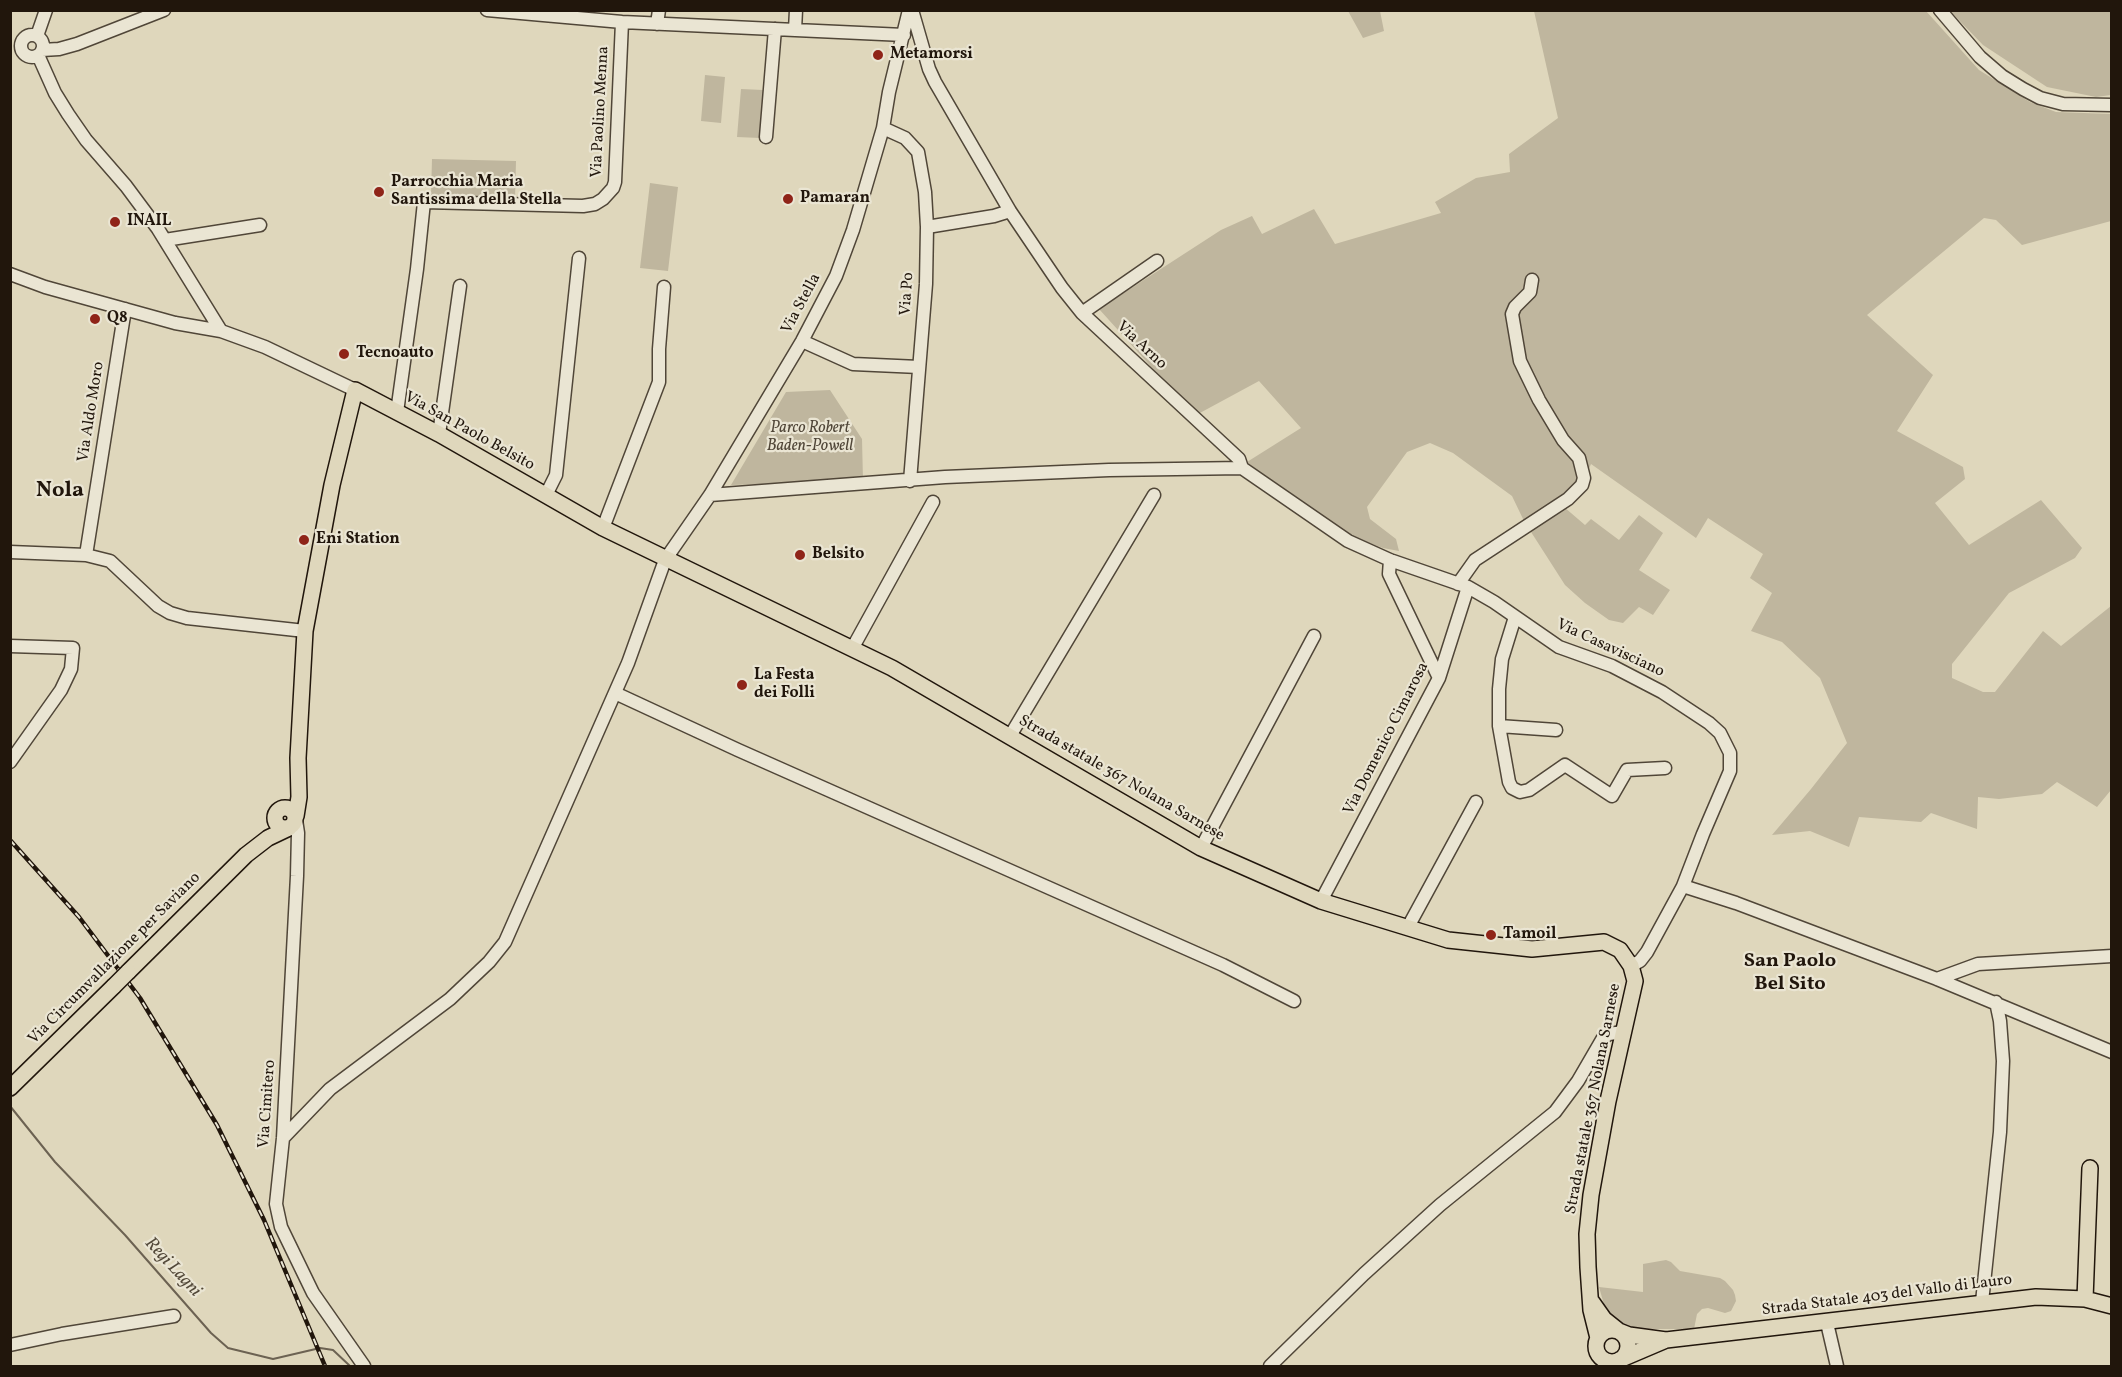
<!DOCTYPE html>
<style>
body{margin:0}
#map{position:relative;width:2122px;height:1377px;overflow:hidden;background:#dfd7bc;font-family:Vollkorn,serif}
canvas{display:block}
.frame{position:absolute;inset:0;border:12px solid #21160c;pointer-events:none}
</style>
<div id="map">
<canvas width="2122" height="1377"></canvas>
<div class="frame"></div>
</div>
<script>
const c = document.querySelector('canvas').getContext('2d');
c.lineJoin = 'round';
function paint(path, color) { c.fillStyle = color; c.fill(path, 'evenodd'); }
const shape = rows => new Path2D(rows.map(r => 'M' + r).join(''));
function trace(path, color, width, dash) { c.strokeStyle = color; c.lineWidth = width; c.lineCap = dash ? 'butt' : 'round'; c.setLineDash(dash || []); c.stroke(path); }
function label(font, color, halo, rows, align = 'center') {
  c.font = font + ' Vollkorn,serif'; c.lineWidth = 4.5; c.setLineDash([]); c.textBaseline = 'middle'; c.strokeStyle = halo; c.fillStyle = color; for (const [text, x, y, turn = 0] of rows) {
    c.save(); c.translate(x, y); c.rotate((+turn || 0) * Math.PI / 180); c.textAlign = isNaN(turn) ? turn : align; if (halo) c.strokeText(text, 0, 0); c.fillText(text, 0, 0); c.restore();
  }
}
paint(shape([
 [1348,11,1380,11,1384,31,1363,38],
 [1534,11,1926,11,1979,70,2030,102,2056,112,2111,114,2111,221,2022,245,1996,220,1984,218,1867,315,1933,375,1897,431,1963,467,1965,479,1935,503,1969,545,2041,500,2082,548,2075,558,2009,593,1952,664,1952,678,1983,692,1995,692,2043,631,2061,646,2111,606,2111,790,2097,807,2057,782,2042,794,1999,799,1978,797,1977,829,1931,813,1921,822,1859,817,1849,847,1810,831,1772,835,1811,789,1847,743,1820,678,1782,642,1751,631,1772,593,1750,578,1763,554,1708,518,1696,538,1591,464,1586,476,1564,507,1585,525,1591,519,1619,540,1639,515,1663,533,1639,570,1670,590,1653,615,1639,607,1623,623,1609,620,1585,603,1565,585,1524,521,1512,496,1453,453,1430,443,1407,452,1367,507,1370,519,1396,539,1399,551,1383,548,1350,536,1281,490,1247,462,1301,428,1259,381,1198,414,1174,392,1099,309,1221,230,1252,216,1262,234,1314,209,1335,244,1441,213,1435,202,1476,178,1510,172,1509,154,1558,118],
 [1950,11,2111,11,2111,95,2096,97,2047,87,1983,45],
 [705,75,725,77,721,123,701,121],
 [741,89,763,90,760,138,737,137],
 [432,159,516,161,515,198,431,196],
 [650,183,678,187,668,271,640,268],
 [830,390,862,439,863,481,731,485,786,392],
 [1666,1260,1671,1262,1680,1271,1720,1278,1725,1281,1733,1290,1735,1295,1736,1301,1731,1311,1725,1313,1708,1308,1702,1309,1697,1314,1694,1329,1635,1329,1619,1322,1611,1317,1605,1308,1599,1287,1643,1292,1643,1264]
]), '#bfb69e');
trace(shape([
 [10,1106,55,1162,125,1235,211,1333,228,1348,273,1359,320,1348,333,1350,350,1366]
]), '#6c6252', 2);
const minor = shape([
 [487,10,622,22,904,35],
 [912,10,929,69,935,82,1010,211,1062,288,1082,313,1239,459,1242,468,1348,541,1390,560,1468,587,1494,602,1559,647,1612,666,1662,692,1709,723,1720,733,1730,753,1730,771,1703,834,1683,886],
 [1940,10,1980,57,2002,76,2023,89,2040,98,2063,104,2112,105],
 [657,24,659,10],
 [795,30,796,10],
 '21 46a11 11 0 1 1 22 0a11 11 0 1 1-22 0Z',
 [37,36,46,10],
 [42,50,59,49,77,44,164,10],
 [38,55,55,93,68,114,86,140,126,186,158,229,221,331],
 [883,128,905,138,918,152,925,192,927,227,926,284,910,481],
 [766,137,775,29],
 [927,227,994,216,1010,211],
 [165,240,260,225],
 [10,274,45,287,175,323,221,331,265,347,355,390],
 [1082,313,1157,261],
 [802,341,853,364,919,367],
 [397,412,417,269,424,202,583,206,595,204,603,199,613,188,615,182,622,22],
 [439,434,460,286],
 [546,495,556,475,579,258],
 [710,495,945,477,1109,470,1242,468],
 [603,528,659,382,659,349,664,287],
 [10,552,86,555,110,561,158,606,170,613,187,618,305,631],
 [86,555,125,309],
 [1390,560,1389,574,1439,678],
 [1458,584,1475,560,1568,499,1582,485,1584,478,1579,458,1563,440,1539,400,1520,361,1512,314,1515,307,1530,292,1532,280],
 [1515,617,1502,659,1499,689,1499,726,1509,782,1512,788,1520,792,1529,790,1565,765,1612,796,1627,770,1665,768],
 [10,646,73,648,71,669,61,690,10,762],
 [852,649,933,502],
 [615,693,738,750,1223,965,1294,1001],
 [1499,726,1556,730],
 [1010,736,1154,495],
 [296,820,298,833,297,876,283,1138,276,1204,281,1227,313,1293,364,1366],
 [1201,848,1314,636],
 [1321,901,1439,678,1468,587],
 [1408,927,1476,802],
 [1631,966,1640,961,1647,952,1683,886,1736,903,1937,979,2112,1052],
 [1937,979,1978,964,2112,956],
 [283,1138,330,1089,450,999,489,962,505,942,628,663,665,560,710,495,802,341,836,276,853,230,883,128,889,92,909,10],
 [1982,1302,2000,1132,2003,1061,2000,1021,1996,1002],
 [1827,1323,1837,1366],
 [10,1345,62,1334,174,1316],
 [1270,1366,1364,1274,1440,1205,1555,1112,1578,1081,1603,1038,1609,1034,1623,1032]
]);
const major = shape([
 '275 818a10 10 0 1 1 20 0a10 10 0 1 1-20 0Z',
 [296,816,299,797,298,758,305,631,332,485,355,390,439,434,603,528,892,668,1201,848,1321,901,1448,940,1532,949,1604,942,1620,950,1631,966,1635,981,1608,1101,1591,1195,1587,1234,1588,1267,1591,1310,1598,1338],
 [128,972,246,855,268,838,289,828],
 [10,1088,114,986],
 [2085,1299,2090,1168],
 [1592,1302,1604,1319,1619,1331,1629,1335,1666,1340,2036,1297,2085,1299,2112,1306],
 '1596 1346a16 16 0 1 1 32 0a16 16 0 1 1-32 0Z',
 [1619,1360,1666,1340]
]);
trace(minor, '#504638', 15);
trace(major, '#21160c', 18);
trace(minor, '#eae5d3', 12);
trace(major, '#dfd7bc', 15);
const rail = shape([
 [10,840,79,917,140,998,217,1125,264,1220,325,1366]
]);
trace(rail, '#21160c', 4.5);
trace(rail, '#eae5d3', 2, [7]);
const majorBridge = shape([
 [114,986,128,972]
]);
trace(majorBridge, '#21160c', 18, []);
trace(majorBridge, '#dfd7bc', 15);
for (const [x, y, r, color] of [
 [878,55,6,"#8f2418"],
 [379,192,6,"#8f2418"],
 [788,199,6,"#8f2418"],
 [115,222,6,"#8f2418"],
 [95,319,6,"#8f2418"],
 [344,354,6,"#8f2418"],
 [304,540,6,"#8f2418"],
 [800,555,6,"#8f2418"],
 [742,685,6,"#8f2418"],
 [1491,935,6,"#8f2418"]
]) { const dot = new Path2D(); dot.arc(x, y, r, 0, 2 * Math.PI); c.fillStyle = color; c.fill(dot); trace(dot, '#eae5d3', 2); }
label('bold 16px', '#21160c', '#eae5d3', [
 ["Metamorsi",890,55],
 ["Parrocchia Maria",391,183],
 ["Santissima della Stella",391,201],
 ["Pamaran",800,199],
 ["INAIL",127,222],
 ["Q8",107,319],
 ["Tecnoauto",356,354],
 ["Eni Station",316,540],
 ["Belsito",812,555],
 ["La Festa",754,676],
 ["dei Folli",754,694],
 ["Tamoil",1503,935]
], 'left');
label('16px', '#21160c', '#eae5d3', [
 ["Via Paolino Menna",601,112,-87],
 ["Via Po",908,294,-86],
 ["Via Stella",802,304,-62],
 ["Via Arno",1141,346,43],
 ["Via Aldo Moro",92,412,-81],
 ["Via San Paolo Belsito",469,432,29],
 ["Via Casavisciano",1610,649,25],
 ["Via Domenico Cimarosa",1387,739,-63],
 ["Strada statale 367 Nolana Sarnese",1121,779,30],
 ["Via Circumvallazione per Saviano",115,959,-45],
 ["Strada statale 367 Nolana Sarnese",1594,1099,-79],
 ["Via Cimitero",268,1104,-86],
 ["Strada Statale 403 del Vallo di Lauro",1887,1296,-7]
]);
label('italic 16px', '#504638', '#eae5d3', [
 ["Parco Robert",810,429],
 ["Baden-Powell",810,447]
]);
label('italic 18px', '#53493a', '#eae5d3', [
 ["Regi Lagni",172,1268,47]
]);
label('bold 20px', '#21160c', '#eae5d3', [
 ["San Paolo",1790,962],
 ["Bel Sito",1790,985]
]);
label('bold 22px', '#21160c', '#eae5d3', [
 ["Nola",60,492]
]);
</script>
